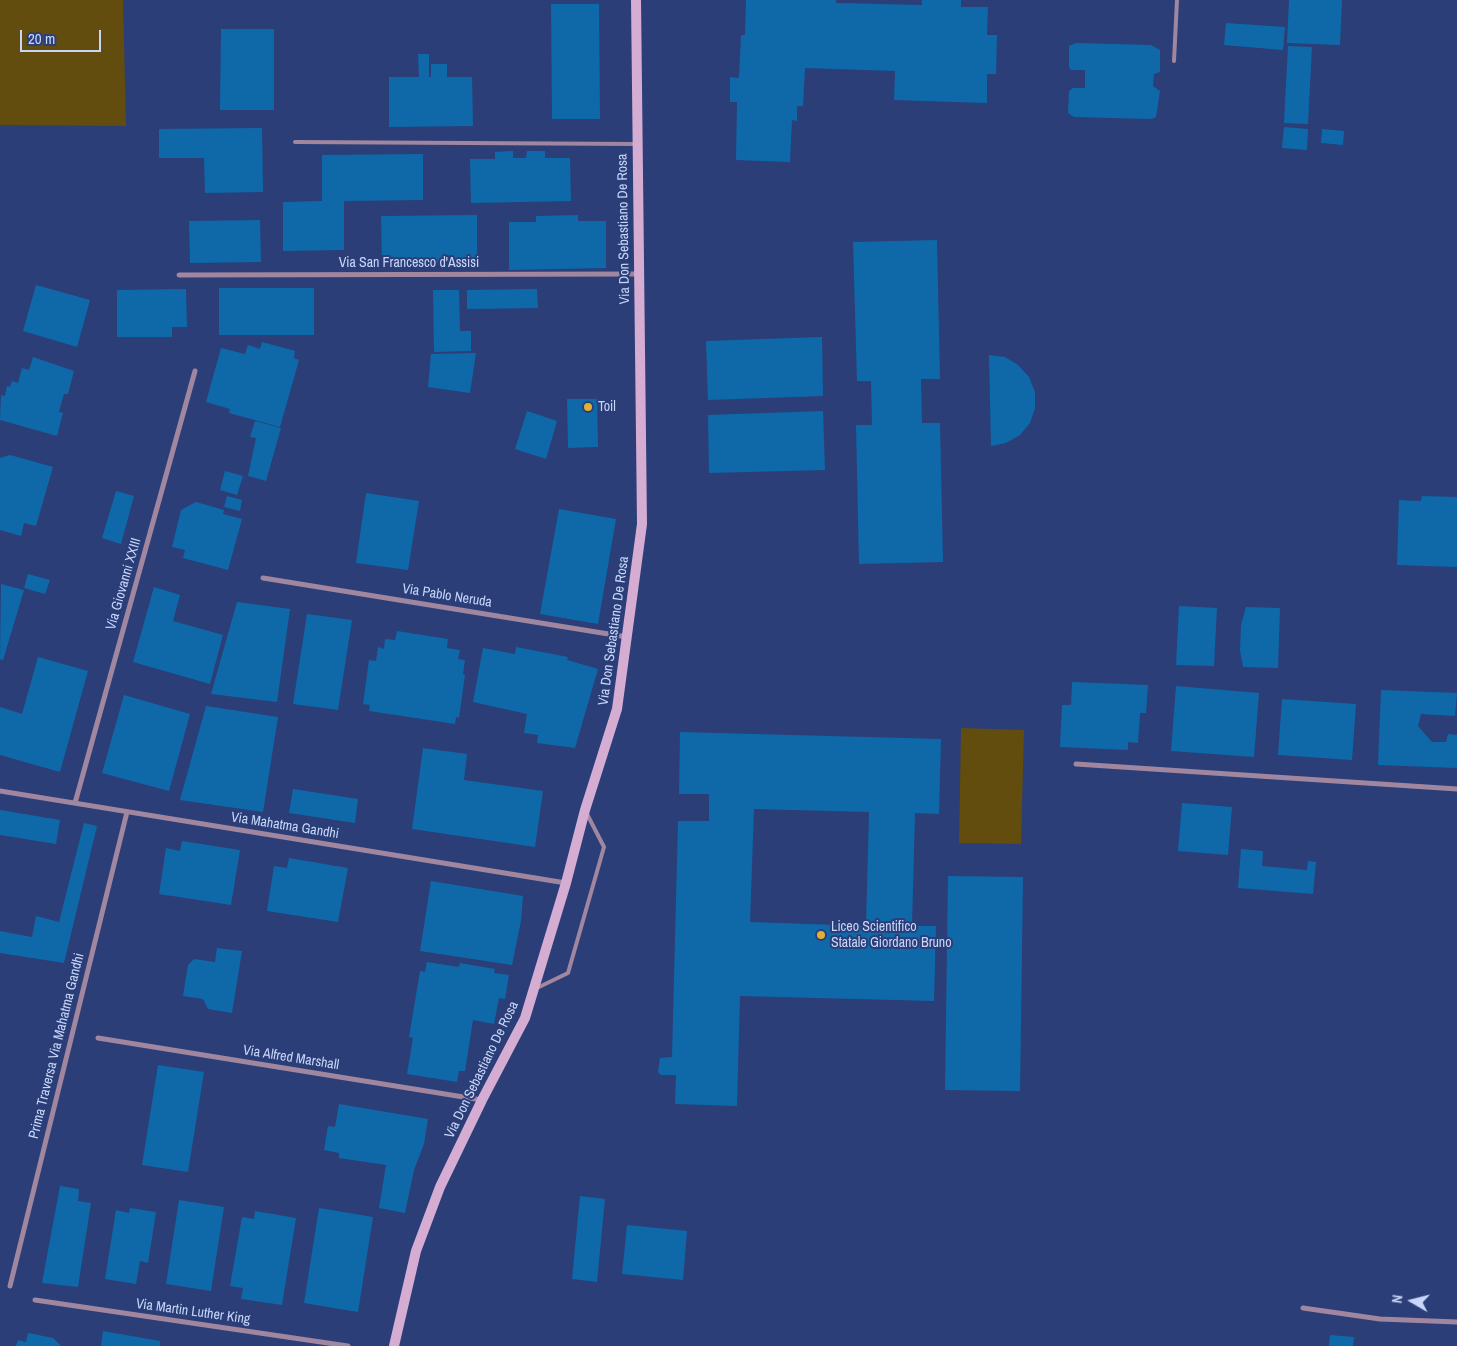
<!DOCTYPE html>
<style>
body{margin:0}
#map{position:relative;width:1457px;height:1346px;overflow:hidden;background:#2b3e78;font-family:"Archivo Narrow",sans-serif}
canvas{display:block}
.north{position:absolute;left:1387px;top:1276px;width:50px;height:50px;-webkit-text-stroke:4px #2b3e78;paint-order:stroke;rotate:278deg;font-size:14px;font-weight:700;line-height:20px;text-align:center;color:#c7d6f9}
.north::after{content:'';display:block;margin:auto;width:18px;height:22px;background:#c7d6f9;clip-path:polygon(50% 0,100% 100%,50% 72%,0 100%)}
.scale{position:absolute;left:20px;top:30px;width:81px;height:22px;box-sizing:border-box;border:2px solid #c7d6f9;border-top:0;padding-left:6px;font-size:15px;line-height:18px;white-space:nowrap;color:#c7d6f9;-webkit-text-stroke:4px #2b3e78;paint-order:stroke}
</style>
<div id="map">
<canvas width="1457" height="1346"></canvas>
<div class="north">N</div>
<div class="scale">20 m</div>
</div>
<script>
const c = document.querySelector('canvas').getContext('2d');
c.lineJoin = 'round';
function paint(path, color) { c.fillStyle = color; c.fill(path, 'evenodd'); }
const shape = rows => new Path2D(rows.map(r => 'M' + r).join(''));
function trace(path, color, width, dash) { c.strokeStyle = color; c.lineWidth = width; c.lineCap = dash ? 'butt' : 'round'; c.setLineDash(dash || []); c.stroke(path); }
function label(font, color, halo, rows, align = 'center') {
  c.font = font + ' "Archivo Narrow",sans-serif'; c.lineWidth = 4; c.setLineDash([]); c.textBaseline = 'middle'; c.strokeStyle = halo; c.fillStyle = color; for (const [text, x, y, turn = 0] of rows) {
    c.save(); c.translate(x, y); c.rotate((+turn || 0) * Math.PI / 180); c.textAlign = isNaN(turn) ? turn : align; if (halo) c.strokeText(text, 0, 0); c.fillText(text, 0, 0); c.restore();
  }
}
paint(shape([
 [0,0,123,0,126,126,0,125],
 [961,728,1024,730,1021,844,959,843]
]), '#624c0e');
paint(shape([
 [746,0,836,0,836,3,922,5,922,0,961,0,961,7,988,7,987,35,997,35,996,74,987,74,987,103,894,100,895,71,805,68,803,106,797,106,797,121,792,120,790,162,736,160,737,102,730,102,730,77,739,78,741,35,745,35],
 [1289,0,1342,0,1340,45,1287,43],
 [551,4,599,4,600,119,552,119],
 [1226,23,1285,27,1283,50,1224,45],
 [221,29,274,29,274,110,220,110],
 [1076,43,1151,45,1160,50,1160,72,1154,74,1153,86,1160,91,1156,117,1151,119,1074,117,1068,113,1069,91,1073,88,1085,88,1085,70,1071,70,1069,67,1069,46],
 [1288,46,1312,47,1308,124,1284,123],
 [418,54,429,54,429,77,431,77,431,64,447,64,447,77,472,77,473,126,389,127,389,77,419,77],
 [1284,127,1308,129,1307,150,1282,148],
 [262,128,263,192,205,193,204,158,159,158,159,129],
 [1322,129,1344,131,1343,145,1321,143],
 [513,151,513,158,526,158,527,151,545,151,545,158,570,158,571,201,471,203,470,159,495,159,495,152],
 [423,154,423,200,344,201,344,250,283,251,283,202,322,201,322,155],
 [477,215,477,262,382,263,381,216],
 [578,215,578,221,606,221,606,268,509,270,509,222,536,222,536,216],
 [260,220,261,262,190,263,189,221],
 [937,240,940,379,921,379,922,423,940,423,943,562,859,564,856,425,872,425,871,381,857,381,853,242],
 [36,285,90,300,77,347,23,331],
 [219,288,314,288,314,335,219,335],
 [186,289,187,327,172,327,172,337,117,337,117,290],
 [537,289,538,308,467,309,467,290],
 [433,290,459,290,460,331,471,331,471,351,434,352],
 [822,337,823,396,708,400,706,341],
 [262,342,295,351,294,358,299,360,280,427,229,413,230,409,206,402,221,348,245,354,248,345,260,349],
 [476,353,470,393,428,387,431,354],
 [989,355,1005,357,1018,365,1029,377,1035,392,1035,408,1030,423,1020,435,1006,443,991,446],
 [33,357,74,371,68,394,64,394,59,412,63,413,57,436,0,420,1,395,5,396,7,386,10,387,12,381,18,383,22,368,29,370],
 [567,399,597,399,598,447,568,448],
 [527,411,557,421,546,459,515,449],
 [823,411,825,470,709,473,708,415],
 [255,421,281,428,266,481,248,476,256,438,250,437],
 [10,455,53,467,36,526,24,523,21,536,0,530,0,458],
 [225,471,243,476,237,495,220,490],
 [116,491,134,496,121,544,102,538],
 [366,493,419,501,408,570,356,563],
 [227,496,242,500,240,511,224,507],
 [1422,496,1457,497,1457,567,1397,565,1399,500,1421,501],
 [196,502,224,510,223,514,242,519,228,570,183,558,185,550,172,547,181,510],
 [559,509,616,519,598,624,540,614],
 [28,574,50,580,45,594,24,588],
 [1,584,24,590,3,660,0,659],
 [154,587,180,595,173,621,223,635,210,684,133,662],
 [237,602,290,609,277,702,211,694],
 [1179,606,1217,608,1214,666,1176,665],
 [1246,607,1280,608,1278,668,1243,667,1240,650,1241,625],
 [307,614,352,620,338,710,293,704],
 [397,631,448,639,447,648,460,650,458,659,465,660,463,674,465,675,459,718,456,717,455,724,369,711,370,705,363,704,369,660,376,661,378,647,384,649,385,639,395,640],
 [516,647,568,657,567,660,598,669,575,748,537,743,538,735,524,733,527,714,473,702,483,648,515,654],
 [38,657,88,671,60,772,0,755,0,707,22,714],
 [1072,682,1148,685,1146,713,1140,713,1138,743,1128,742,1128,750,1060,747,1062,705,1071,705],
 [1176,686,1259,693,1254,757,1171,751],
 [1381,690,1457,693,1455,716,1421,714,1418,726,1432,742,1446,742,1448,734,1457,735,1457,768,1378,765],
 [124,695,190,714,169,791,102,773],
 [1282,699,1356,704,1352,760,1278,755],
 [206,706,278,717,263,812,180,800],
 [680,732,941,739,939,814,915,813,912,926,936,926,934,1001,740,996,737,1106,675,1104,676,1075,661,1075,658,1072,660,1058,672,1057,678,821,709,821,709,794,679,794],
 [754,809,869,812,866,926,750,922],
 [423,748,467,754,464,780,543,791,535,847,412,829],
 [293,789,358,799,355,823,289,813],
 [1182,803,1232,807,1228,855,1178,851],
 [0,810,60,820,56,844,0,835],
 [84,823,97,826,64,963,0,953,0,931,32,937,36,916,59,922],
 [182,841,240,850,231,905,159,894,166,848,180,851],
 [1241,849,1263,851,1262,866,1307,870,1308,861,1316,862,1313,894,1238,888],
 [289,858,348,868,338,922,267,911,274,866,287,868],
 [948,876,1023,877,1020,1091,945,1090],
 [431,881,523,896,521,921,512,965,420,951],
 [217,948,242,951,232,1013,208,1009,203,999,183,996,188,965,194,959,215,962],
 [427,962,459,967,460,963,495,969,494,973,509,975,505,999,499,998,494,1024,473,1020,465,1071,459,1071,457,1082,407,1074,413,1038,409,1037,420,971,425,972],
 [158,1065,204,1072,188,1172,142,1165],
 [339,1104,428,1119,424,1144,414,1170,405,1213,379,1208,386,1165,339,1158,339,1153,324,1150,328,1126,335,1127],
 [60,1186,79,1189,78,1201,91,1203,78,1287,42,1283],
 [580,1196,605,1199,597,1282,572,1279],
 [179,1200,224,1207,211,1291,166,1284],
 [130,1208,156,1212,148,1263,140,1261,136,1284,105,1279,116,1210,129,1213],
 [319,1208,373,1217,358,1312,304,1303],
 [255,1211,296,1218,282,1305,241,1299,243,1288,230,1286,242,1217,254,1219],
 [627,1225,687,1231,683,1280,622,1274],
 [103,1331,160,1341,160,1346,101,1346],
 [28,1333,53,1338,61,1346,16,1346,18,1340,26,1342],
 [1330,1335,1354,1337,1353,1346,1329,1346]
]), '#0f69a9');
trace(shape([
 [1174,61,1177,0],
 [295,142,637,144],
 [537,988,568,973,604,847,587,814]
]), '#a0879f', 4);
trace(shape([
 [179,275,639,274],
 [263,578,627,637],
 [1076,764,1457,789],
 [0,791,566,883],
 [75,803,195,371],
 [98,1038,482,1100],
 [10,1286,127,812],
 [35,1300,348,1346],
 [1303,1308,1380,1319,1457,1322]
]), '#a0879f', 5);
trace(shape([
 [394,1346,416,1251,440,1187,482,1100,525,1018,566,883,585,810,617,709,642,524,636,0]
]), '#d5add3', 10);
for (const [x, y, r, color] of [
 [588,407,5,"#dfb133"],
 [821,935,5,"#dfb133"]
]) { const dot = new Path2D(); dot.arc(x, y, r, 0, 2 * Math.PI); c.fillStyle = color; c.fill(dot); trace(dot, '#2b3e78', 2); }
label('14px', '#c7d6f9', '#2b3e78', [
 ["Via Don Sebastiano De Rosa",624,229,-91],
 ["Via San Francesco d'Assisi",409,263],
 ["Via Giovanni XXIII",124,584,-74],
 ["Via Pablo Neruda",447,596,9],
 ["Via Don Sebastiano De Rosa",614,631,-82],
 ["Via Mahatma Gandhi",285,826,9],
 ["Prima Traversa Via Mahatma Gandhi",57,1046,-76],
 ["Via Alfred Marshall",291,1058,9],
 ["Via Don Sebastiano De Rosa",482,1070,-64],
 ["Via Martin Luther King",193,1312,8]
]);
label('14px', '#c7d6f9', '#2b3e78', [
 ["Toil",598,407],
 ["Liceo Scientifico",831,927],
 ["Statale Giordano Bruno",831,943]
], 'left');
</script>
